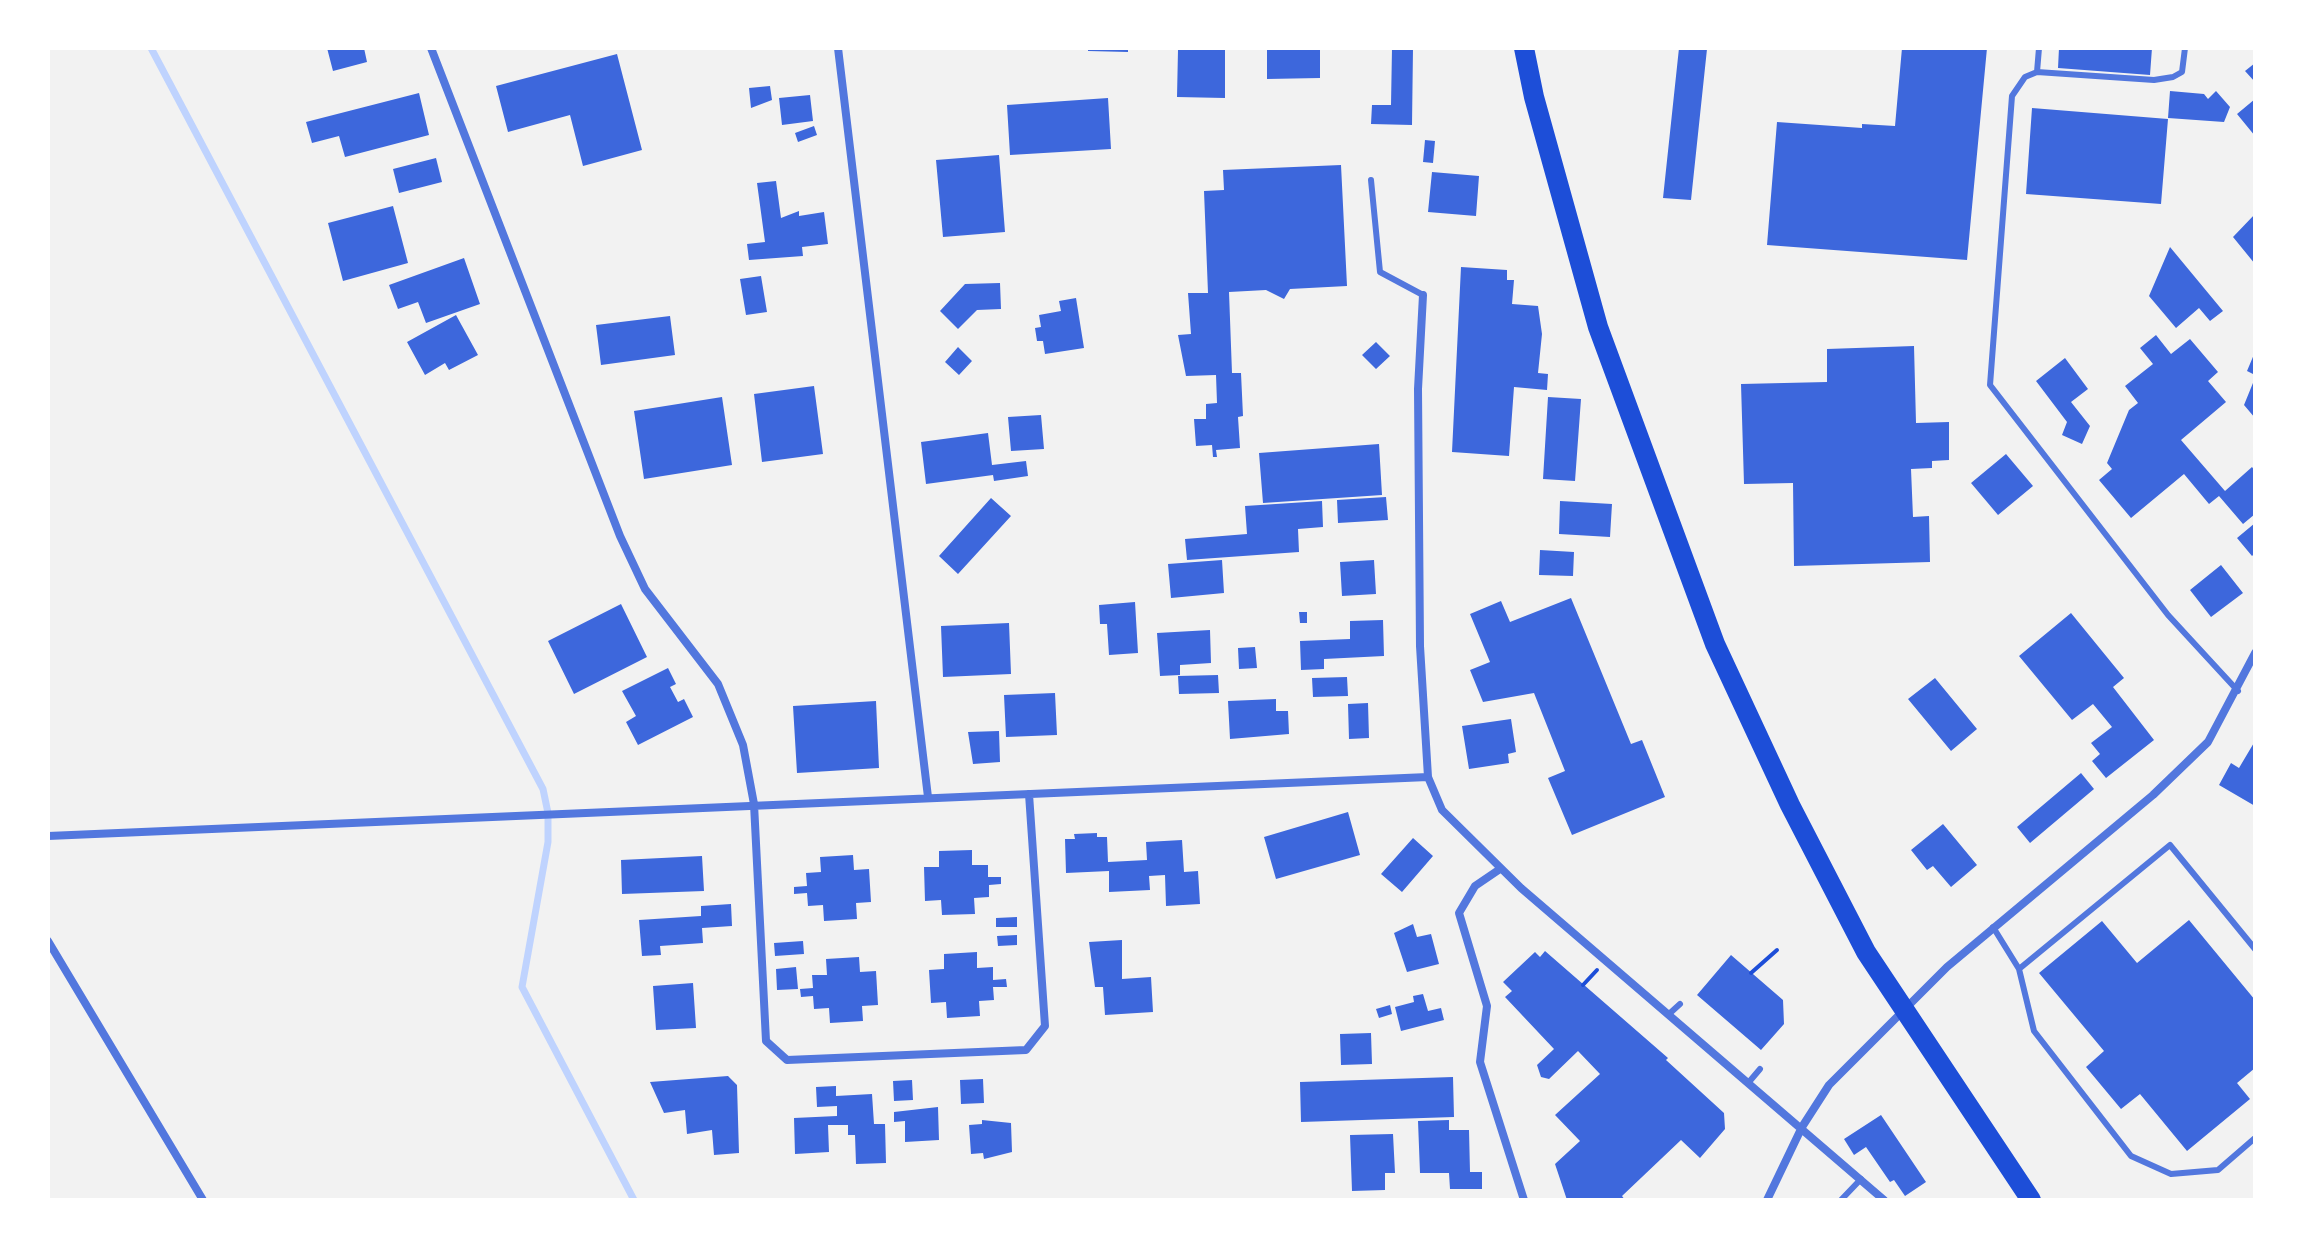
<!DOCTYPE html>
<style>
body{margin:0}
#map{position:relative;width:2303px;height:1248px;overflow:hidden;background:#f2f2f2;font-family:Overpass,sans-serif}
canvas{display:block}
.frame{position:absolute;inset:0;border:50px solid #fff;pointer-events:none}
</style>
<div id="map">
<canvas width="2303" height="1248"></canvas>
<div class="frame"></div>
</div>
<script>
const c = document.querySelector('canvas').getContext('2d');
c.lineJoin = 'round';
const shape = rows => new Path2D(rows.map(r => 'M' + r).join(''));
function trace(path, color, width, dash) { c.strokeStyle = color; c.lineWidth = width; c.lineCap = dash ? 'butt' : 'round'; c.setLineDash(dash || []); c.stroke(path); }
function paint(path, color) { c.fillStyle = color; c.fill(path, 'evenodd'); }
trace(shape([
 [151,48,543,789,548,813,548,842,522,987,634,1200]
]), '#bfd3fe', 7);
paint(shape([
 [327,48,364,48,367,62,333,71],
 [1088,48,1128,48,1128,52,1088,51],
 [1195,48,1225,48,1225,98,1177,97,1178,50],
 [1267,48,1320,48,1320,78,1267,79],
 [1392,48,1413,48,1412,125,1371,124,1372,105,1391,105],
 [1679,48,1707,49,1691,200,1663,198],
 [1902,48,1987,48,1967,260,1767,245,1777,122,1862,128,1862,124,1895,126],
 [2059,48,2152,48,2150,75,2058,68],
 [617,54,642,150,583,166,570,115,508,132,496,86],
 [2255,63,2255,82,2245,71],
 [770,86,772,100,751,108,749,88],
 [2170,91,2204,94,2208,99,2216,91,2230,107,2224,122,2168,118],
 [419,93,429,135,345,157,339,136,312,143,306,122],
 [810,95,813,121,782,125,779,98],
 [1108,98,1111,149,1010,155,1007,105],
 [2255,99,2255,136,2237,114],
 [2032,108,2168,119,2161,204,2026,194],
 [814,126,817,135,798,142,795,133],
 [1425,140,1435,141,1433,163,1423,162],
 [999,155,1005,232,943,237,936,160],
 [436,158,442,182,399,193,393,169],
 [1341,165,1347,286,1290,289,1284,299,1266,290,1229,292,1232,373,1241,373,1243,416,1238,417,1240,448,1216,450,1217,457,1213,457,1212,445,1196,446,1194,419,1206,419,1206,404,1217,403,1216,375,1186,376,1178,335,1191,334,1188,293,1208,293,1204,191,1224,190,1223,170],
 [1432,172,1479,176,1476,216,1428,212],
 [776,181,781,218,799,211,799,216,824,212,828,244,802,247,803,256,749,260,747,244,765,242,757,183],
 [393,206,408,263,343,281,328,223],
 [2255,214,2255,264,2233,237],
 [2170,247,2223,311,2210,321,2199,308,2176,328,2149,296],
 [464,258,480,304,426,323,418,302,398,309,389,285],
 [1461,267,1507,270,1507,280,1514,280,1512,304,1538,306,1542,334,1538,373,1548,374,1547,390,1514,387,1509,456,1452,452],
 [761,276,767,312,746,315,740,279],
 [1000,283,1001,309,977,310,958,329,940,311,965,284],
 [1076,298,1084,348,1045,354,1043,341,1037,341,1035,328,1041,327,1039,315,1061,311,1059,301],
 [456,315,478,355,449,370,445,363,425,375,407,342],
 [670,316,675,355,601,365,596,325],
 [2156,335,2171,354,2190,339,2218,372,2208,381,2226,402,2181,440,2225,491,2252,467,2255,471,2255,514,2243,524,2219,496,2209,504,2184,474,2131,518,2099,480,2112,469,2107,463,2129,410,2138,403,2125,386,2153,364,2140,348],
 [1376,342,1390,356,1376,369,1362,355],
 [1914,346,1916,423,1949,422,1949,460,1932,461,1932,468,1911,469,1913,517,1929,516,1930,562,1794,566,1793,483,1744,484,1741,384,1827,382,1827,349],
 [958,347,972,361,959,375,945,362],
 [2255,352,2255,375,2247,371],
 [2065,358,2088,389,2071,402,2090,426,2082,444,2062,435,2067,422,2036,381],
 [2255,378,2255,418,2244,405],
 [814,386,823,454,762,462,754,394],
 [722,397,732,465,644,479,634,411],
 [1548,397,1581,399,1575,481,1543,479],
 [1041,415,1044,449,1011,451,1008,417],
 [988,433,992,465,1026,461,1028,476,994,481,993,475,926,484,921,442],
 [1379,444,1382,495,1263,503,1259,453],
 [2006,454,2033,486,1998,515,1971,483],
 [1386,497,1388,520,1338,523,1337,500],
 [991,498,1011,516,958,574,939,556],
 [1322,501,1323,527,1298,529,1299,552,1187,560,1185,539,1247,534,1245,506],
 [1560,501,1612,504,1610,537,1559,534],
 [2255,523,2255,553,2252,556,2237,538],
 [1540,550,1574,552,1573,576,1539,575],
 [1222,560,1224,593,1171,598,1168,564],
 [1374,560,1376,594,1342,596,1340,562],
 [2221,565,2243,593,2211,617,2190,590],
 [1571,598,1631,744,1642,740,1665,797,1572,835,1548,778,1565,771,1534,693,1483,702,1470,670,1490,662,1470,614,1501,601,1510,622],
 [1135,602,1138,653,1109,655,1107,624,1100,624,1099,605],
 [621,604,647,657,574,694,548,641],
 [1299,612,1307,612,1307,623,1300,623],
 [2071,613,2124,678,2113,687,2154,740,2106,778,2092,761,2100,754,2091,743,2112,727,2093,704,2072,720,2019,656],
 [1383,620,1384,656,1324,659,1324,669,1301,670,1300,641,1350,639,1350,621],
 [1009,623,1011,674,943,677,941,626],
 [1210,630,1211,663,1180,665,1180,675,1160,676,1157,633],
 [1255,647,1257,668,1239,669,1238,648],
 [668,668,676,684,670,687,678,702,684,699,693,717,638,745,626,722,636,716,622,691],
 [1218,675,1219,693,1179,694,1178,676],
 [1347,677,1348,696,1313,697,1312,678],
 [1935,678,1977,729,1951,751,1908,699],
 [1055,693,1057,735,1006,737,1004,695],
 [1276,699,1276,711,1288,711,1289,734,1230,739,1228,701],
 [876,701,879,768,797,773,793,706],
 [1368,703,1369,738,1349,739,1348,704],
 [1511,719,1516,752,1508,754,1509,763,1469,769,1462,726],
 [999,731,1000,762,973,764,968,732],
 [2255,741,2255,806,2219,785,2231,763,2239,768],
 [2081,773,2094,789,2030,843,2017,827],
 [1348,812,1360,855,1276,879,1264,837],
 [1943,824,1977,865,1951,887,1933,866,1927,870,1911,850],
 [1097,833,1097,837,1107,837,1108,862,1147,860,1146,842,1182,840,1184,872,1198,871,1200,904,1166,906,1165,875,1149,876,1150,890,1109,892,1109,871,1066,873,1065,839,1075,839,1074,834],
 [1413,838,1433,856,1402,892,1381,874],
 [972,850,972,865,988,865,988,877,1001,877,1001,884,989,885,989,897,974,898,975,914,942,915,941,900,925,901,924,867,939,867,939,851],
 [853,855,854,870,869,869,871,902,856,903,857,919,824,921,823,905,808,906,807,893,794,894,794,887,807,886,806,873,821,872,820,857],
 [702,856,704,891,622,894,621,860],
 [731,904,732,926,702,928,703,943,660,946,661,955,642,956,639,920,701,916,701,906],
 [1017,917,1017,927,996,927,996,918],
 [2189,920,2255,1000,2255,1068,2237,1083,2250,1099,2187,1151,2140,1094,2121,1109,2086,1067,2104,1051,2039,973,2102,921,2137,963],
 [1413,924,1417,937,1431,934,1439,964,1407,972,1394,933],
 [1017,935,1017,945,998,946,997,936],
 [1122,940,1122,979,1151,977,1153,1012,1105,1015,1103,987,1095,987,1089,942],
 [803,941,804,954,775,956,774,943],
 [1545,951,1668,1058,1666,1060,1724,1113,1725,1129,1700,1158,1681,1140,1622,1196,1625,1200,1567,1200,1555,1164,1580,1141,1555,1115,1600,1074,1578,1051,1549,1079,1541,1077,1537,1065,1554,1049,1505,997,1512,991,1503,982,1535,952,1540,957],
 [977,952,977,968,993,967,993,980,1006,979,1007,987,993,987,994,1000,979,1001,980,1016,947,1018,946,1002,931,1003,929,970,944,969,944,954],
 [1731,955,1783,1000,1784,1024,1761,1050,1697,995],
 [859,957,860,972,876,971,878,1005,862,1006,863,1021,830,1023,829,1008,814,1009,813,996,801,997,800,989,813,988,812,975,827,975,826,959],
 [796,967,798,989,777,990,776,969],
 [693,983,696,1028,656,1030,653,986],
 [1423,994,1428,1011,1441,1008,1444,1020,1401,1031,1395,1007,1414,1002,1413,996],
 [1390,1005,1392,1014,1379,1018,1376,1009],
 [1371,1033,1372,1064,1341,1065,1340,1034],
 [728,1076,737,1085,739,1153,714,1155,712,1130,687,1134,685,1110,664,1113,650,1082],
 [1453,1077,1454,1117,1301,1122,1300,1082],
 [983,1079,984,1103,961,1104,960,1080],
 [912,1080,913,1100,894,1101,893,1081],
 [836,1086,836,1096,872,1094,874,1124,885,1124,886,1163,856,1164,855,1135,848,1135,848,1125,828,1125,829,1152,795,1154,794,1118,837,1116,837,1106,817,1107,816,1087],
 [938,1107,939,1140,905,1142,905,1121,894,1122,894,1112],
 [1881,1115,1926,1182,1905,1196,1894,1180,1890,1182,1866,1147,1854,1155,1844,1139],
 [982,1120,1011,1123,1012,1152,984,1159,983,1153,971,1154,969,1125,982,1124],
 [1449,1120,1449,1130,1469,1130,1470,1172,1482,1172,1482,1189,1450,1189,1449,1173,1420,1173,1418,1121],
 [1393,1134,1395,1173,1385,1173,1385,1190,1352,1191,1350,1135]
]), '#3d67dc');
trace(shape([
 [1751,973,1777,950],
 [1583,985,1597,970]
]), '#1d4ed8', 4);
trace(shape([
 [2185,48,2182,72,2173,77,2154,80,2037,72,2025,77,2012,96,1990,385,2168,615,2238,691],
 [2037,72,2039,48],
 [1371,180,1380,272,1423,295],
 [1993,927,2019,969,2170,845,2255,949],
 [2019,969,2034,1031,2131,1156,2171,1174,2218,1170,2255,1138],
 [1669,1014,1680,1004],
 [1749,1082,1760,1069],
 [1841,1200,1861,1179]
]), '#5277de', 6);
trace(shape([
 [431,48,620,536,645,589,718,684,743,745,754,804,766,1041,787,1060,1026,1050,1045,1026,1029,794],
 [838,48,928,797],
 [1423,295,1418,389,1420,646,1428,777,1442,810,1521,888,1884,1200],
 [48,836,1428,777],
 [1500,869,1475,886,1459,913,1487,1006,1480,1062,1524,1200],
 [48,941,203,1200],
 [1767,1200,1802,1127,1829,1085,1947,967,2153,795,2208,742,2255,653]
]), '#5277de', 8);
trace(shape([
 [1524,48,1534,97,1598,327,1715,644,1790,805,1866,952,2031,1200]
]), '#1d4ed8', 20);
</script>
